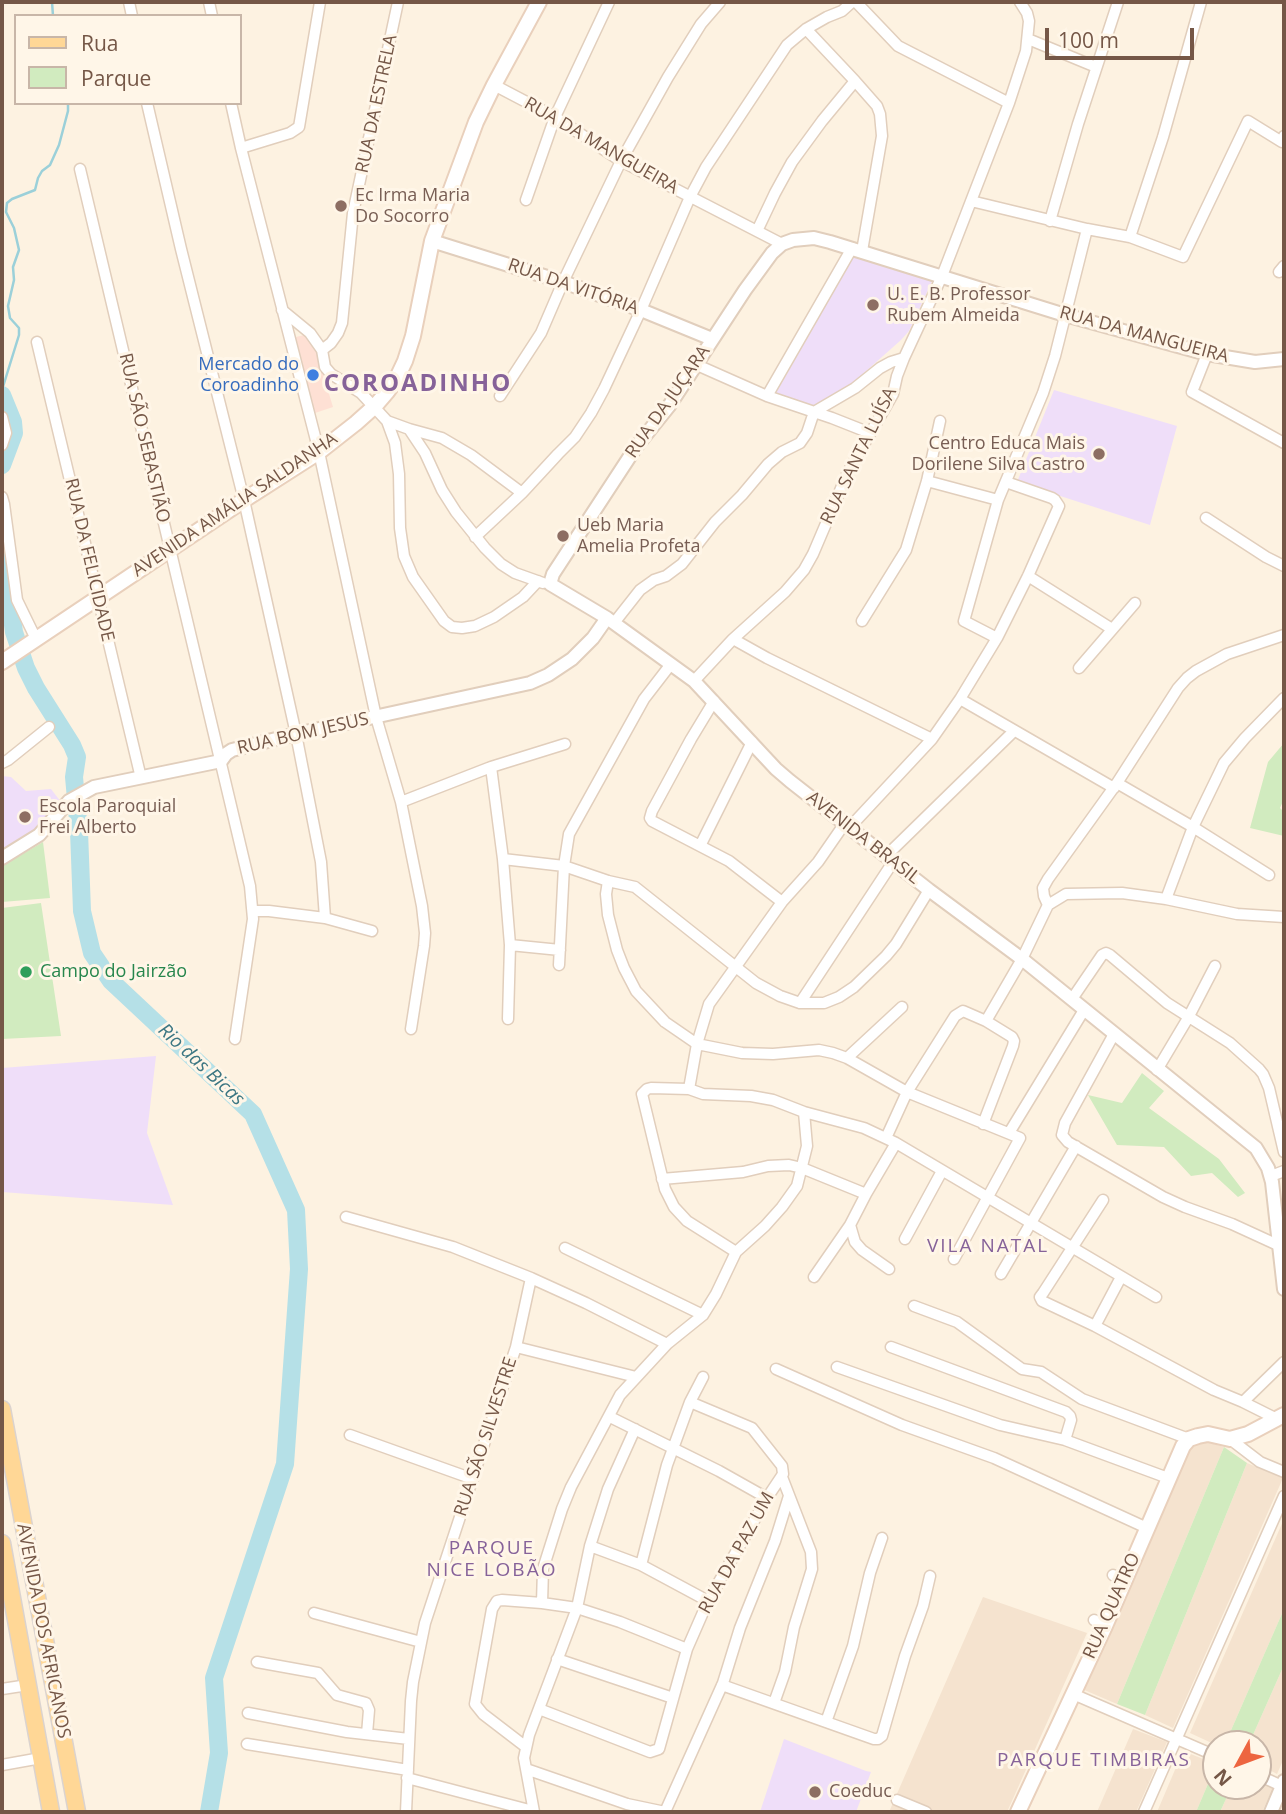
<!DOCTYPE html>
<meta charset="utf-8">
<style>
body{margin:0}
#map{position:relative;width:1286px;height:1814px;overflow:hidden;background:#fdf2e1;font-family:"Open Sans",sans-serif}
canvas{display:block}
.frame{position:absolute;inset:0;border:4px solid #755747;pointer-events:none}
.legend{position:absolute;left:14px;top:14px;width:228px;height:91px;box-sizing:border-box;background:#fff6e8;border:2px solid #c8b6a8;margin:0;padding:9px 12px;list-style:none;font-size:21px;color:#755747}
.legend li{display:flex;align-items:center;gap:14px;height:35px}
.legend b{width:35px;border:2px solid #c8b6a8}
.north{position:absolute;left:1202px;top:1730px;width:70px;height:70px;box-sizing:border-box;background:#fff6e8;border:2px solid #c8b6a8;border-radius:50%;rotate:229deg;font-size:19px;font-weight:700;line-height:28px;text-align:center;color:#755747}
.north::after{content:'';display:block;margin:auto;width:24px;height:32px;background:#ed6540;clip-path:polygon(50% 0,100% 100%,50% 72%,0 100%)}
.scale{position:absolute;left:1045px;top:28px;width:149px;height:32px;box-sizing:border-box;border:4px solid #755747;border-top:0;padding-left:9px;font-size:21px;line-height:24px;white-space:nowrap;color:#755747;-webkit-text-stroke:5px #fff6e8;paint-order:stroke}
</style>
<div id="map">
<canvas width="1286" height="1814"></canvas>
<div class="frame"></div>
<ul class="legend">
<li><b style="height:9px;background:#ffd796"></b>Rua</li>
<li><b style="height:19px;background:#d1ebbf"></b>Parque</li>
</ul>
<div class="north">N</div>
<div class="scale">100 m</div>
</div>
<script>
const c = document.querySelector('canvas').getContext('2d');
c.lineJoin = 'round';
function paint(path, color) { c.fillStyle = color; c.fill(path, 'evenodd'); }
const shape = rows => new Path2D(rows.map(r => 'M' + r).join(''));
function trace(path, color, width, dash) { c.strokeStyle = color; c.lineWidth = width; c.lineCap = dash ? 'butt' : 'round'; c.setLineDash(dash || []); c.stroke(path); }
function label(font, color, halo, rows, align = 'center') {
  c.font = font + ' "Open Sans",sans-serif'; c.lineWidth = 6; c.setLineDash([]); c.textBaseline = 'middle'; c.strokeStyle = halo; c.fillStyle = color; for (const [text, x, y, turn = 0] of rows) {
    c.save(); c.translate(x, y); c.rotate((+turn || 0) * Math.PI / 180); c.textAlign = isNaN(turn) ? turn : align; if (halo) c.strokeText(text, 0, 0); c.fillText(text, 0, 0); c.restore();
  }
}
paint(shape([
 [1193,1438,1224,1447,1117,1704,1082,1689],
 [1247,1463,1283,1478,1173,1728,1145,1715],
 [1284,1519,1284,1609,1225,1744,1216,1745,1190,1733],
 [983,1597,1087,1633,1007,1812,889,1812],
 [1284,1665,1284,1758,1277,1774,1258,1764,1258,1744,1249,1744],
 [1133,1729,1167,1742,1136,1812,1097,1812],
 [1183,1751,1216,1764,1216,1765,1196,1812,1157,1812],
 [1258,1782,1273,1788,1262,1812,1220,1812,1232,1786,1258,1786]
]), '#f5e3cf');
paint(shape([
 [304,335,313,342,333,407,315,413,292,338]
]), '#fee0d4');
paint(shape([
 [854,255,933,279,909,331,901,340,847,388,812,406,776,393],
 [1054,390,1177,426,1150,525,1017,482],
 [2,776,11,777,26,791,51,789,61,802,34,832,2,851],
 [156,1056,147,1133,173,1205,2,1192,2,1068],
 [784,1739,866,1771,871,1772,856,1812,760,1812]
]), '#efdef9');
paint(shape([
 [1284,743,1284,799,1280,808,1284,812,1284,836,1250,828,1268,762],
 [43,842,50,898,2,902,2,866],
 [41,903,61,1036,2,1039,2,908],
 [1142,1073,1164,1091,1149,1108,1219,1159,1245,1193,1238,1197,1212,1173,1191,1176,1164,1147,1117,1145,1088,1095,1122,1103],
 [1224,1447,1247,1463,1145,1715,1117,1704],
 [1284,1609,1284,1665,1249,1744,1225,1744],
 [1216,1765,1216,1786,1232,1786,1220,1812,1196,1812]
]), '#d1ebbf');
trace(shape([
 [52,2,53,16],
 [2,390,19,335,19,328,10,318,8,306,14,280,13,267,19,250,14,228,6,212,7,203,12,199,35,190,38,178,42,171,50,165,59,145,68,111,68,103],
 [51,728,58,723]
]), '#9bd0d9', 2.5);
trace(shape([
 [2,395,13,422,14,433,2,465],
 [2,546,14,632,26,668,36,688,72,745,77,757,74,777,79,831,82,911,92,953,111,981,253,1114,296,1210,299,1269,285,1464,214,1678,219,1753,209,1812]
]), '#b5e0e7', 18);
const minor = shape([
 [129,2,132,16],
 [209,2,212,16],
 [856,2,898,46,1009,103],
 [806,29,855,81,877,106,880,114,882,136,862,251],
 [1028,39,1096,67],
 [494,85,555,117,621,161,782,244],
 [147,103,181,249,244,500,296,734,321,862,325,918],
 [231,103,241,148,319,452,376,717,401,802,422,906,425,933,424,946,411,1029],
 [241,148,290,133,299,127,320,2],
 [80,169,250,886,253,919,235,1039],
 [526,200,555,117,609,2],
 [971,201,1087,229,1130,237,1183,257,1248,121,1282,142,1284,136],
 [1050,221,1078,124,1118,2],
 [757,231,775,193,792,162,822,121,855,81],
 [1130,237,1163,137,1201,2],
 [1279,272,1284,266],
 [282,310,310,333,322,350,325,367,331,374,361,393,387,421,395,443,399,474,400,528,404,556,413,577,444,621,452,627,462,628,475,626,494,617,523,597,538,581],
 [37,342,141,778],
 [322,350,331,343,338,333,342,323,353,213,398,2],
 [1207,354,1192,392,1284,443],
 [697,365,767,396,832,418,870,433],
 [500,396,541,333,563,282,621,161,668,77,701,24,720,2],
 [767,396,852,248],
 [2,417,6,433,2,445],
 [387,421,409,429,425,453,442,490,456,512,485,548,501,564,515,573,543,583],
 [409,429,442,438,471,455,522,493],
 [927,481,998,500],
 [2,497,4,504,17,600,36,639],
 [1206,518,1266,557,1284,566],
 [475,537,522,493,558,454,575,437,591,413,604,389,641,310,690,197,706,167,787,45,806,29,827,17,842,11,852,2],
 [1028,576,1112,629],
 [862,621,906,550,927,481,940,421],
 [614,623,640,590,654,580,666,576,682,564,715,522,742,495,768,464,782,452,800,443,807,433,814,412,855,388,880,368,891,362,904,358],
 [997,638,964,621,998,500,1043,393,1055,356,1087,229],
 [733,639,767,658,932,739],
 [1079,668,1135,603],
 [694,681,733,639,785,592,804,570,813,554,848,472,893,394,897,376,904,358,942,276,1009,103,1026,51,1029,21,1027,13,1020,2],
 [960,699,1114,788],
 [714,701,691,739,652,811,650,818,652,821,729,861,782,902],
 [2,763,8,760,49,727],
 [491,767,503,859,510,945,508,1019],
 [1117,783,1193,827,1269,875],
 [401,802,491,767,565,744],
 [850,827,932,739,960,699,997,638,1028,576,1059,506,1055,500,1052,498,1006,482],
 [700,846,752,742],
 [886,856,1014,731],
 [503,859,564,866,608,881,635,887,756,983,780,996,800,1003,824,1003,839,997,854,987,886,956,896,944,929,890],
 [608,881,606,894,608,915,617,950,624,968,636,991,665,1022,697,1044,742,1053,773,1054,819,1050,833,1053,847,1058,907,1092,1020,1138,954,1259],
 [1166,899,1193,827,1224,763,1245,738,1284,698],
 [1048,905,1044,896,1043,888,1048,879,1117,783,1178,688,1187,678,1196,671,1227,654,1284,635],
 [253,911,269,911,325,918,372,931],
 [510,945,560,950],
 [559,965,564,866,569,834,644,699,671,664],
 [1072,999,1102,955,1106,953,1110,955,1167,1003,1230,1043,1259,1069,1263,1074,1269,1088,1284,1152],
 [800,1003,893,862],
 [986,1021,1022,959,1048,905,1066,894,1122,893,1166,899,1237,914,1284,917],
 [1114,1034,1065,1123,1062,1135,1068,1142,1163,1197,1185,1207,1232,1224,1280,1246],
 [847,1058,902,1007],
 [1157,1070,1188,1018,1215,966],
 [689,1089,697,1044,709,1004,782,902,818,862,845,823],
 [1009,1133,1084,1010],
 [886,1138,907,1092,955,1016,963,1011,986,1021,1012,1037,1014,1041,1013,1046,983,1124],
 [1271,1176,1284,1171],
 [662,1179,743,1172,768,1166,789,1165,802,1168,866,1194],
 [1103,1200,1043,1293,1040,1297,1042,1301,1095,1326,1214,1390,1243,1402,1284,1362],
 [346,1217,453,1247,531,1278,586,1303,667,1344],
 [850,1225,855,1242,862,1250,889,1269],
 [905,1239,942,1171],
 [565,1248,703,1315],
 [736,1252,687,1221,674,1207,665,1189,642,1094,647,1089,651,1088,689,1089,703,1094,751,1096,773,1100,804,1112,864,1128,896,1143,1156,1297],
 [1001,1274,1076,1146],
 [814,1277,850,1225,866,1194,896,1143],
 [914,1306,957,1322,1022,1369,1041,1372,1082,1399,1189,1439],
 [1095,1326,1121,1277],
 [516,1347,636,1377],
 [891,1347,1066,1412,1070,1416,1071,1420,1065,1440],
 [837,1367,1000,1425,1065,1440,1168,1478],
 [776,1369,902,1425,994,1458,1147,1528],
 [1243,1402,1277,1419],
 [610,1417,719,1471,767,1498],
 [350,1435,473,1479],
 [1230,1439,1260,1462,1284,1472],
 [590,1546,641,1565,708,1601],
 [641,1565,667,1465,690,1402,703,1377],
 [1113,1575,1124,1581],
 [542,1603,543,1569,562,1509,571,1487,620,1395,667,1344,703,1315,716,1294,736,1252,765,1226,782,1207,797,1186,807,1146,804,1112],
 [314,1613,421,1642],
 [1094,1620,1105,1626],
 [557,1659,673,1698],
 [257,1662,318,1673,337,1695,366,1703,369,1710,367,1734],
 [722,1685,874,1739,878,1739,882,1736,905,1656,923,1606,930,1576],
 [2,1689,28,1685],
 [1073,1694,1216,1756],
 [774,1703,785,1672,794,1627,812,1569,811,1552,782,1477],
 [539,1709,650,1752,659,1749,687,1649,708,1601,767,1498,783,1474,782,1466,752,1428,690,1402],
 [248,1713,347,1732,409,1739],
 [826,1722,853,1646,870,1573,882,1538],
 [247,1744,408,1770],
 [526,1747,483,1714,475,1704,492,1609,497,1601,502,1600,542,1603,577,1608,620,1622,687,1649],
 [2,1765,41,1758],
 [526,1769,627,1804,665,1812,723,1683,740,1628,775,1541,789,1496],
 [1258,1775,1284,1787],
 [407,1778,533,1811],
 [897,1800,926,1812],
 [406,1812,411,1701,413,1682,425,1623,516,1347,531,1278],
 [534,1812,524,1758,529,1735,577,1608,590,1546,608,1489,635,1429],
 [1144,1812,1284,1496]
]);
const tertiary = shape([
 [432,241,563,282,641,310,712,339],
 [1284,359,1255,362,1207,354,1065,315,830,242,814,238,793,240,782,244,772,253,745,290,669,406,636,447,553,574,550,584,607,618,694,681,776,769,790,781,929,890,1022,959,1256,1148,1268,1168,1272,1182,1284,1289],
 [2,858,39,835,69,801,94,787,221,761,226,754,232,750,296,734,530,683,548,675,572,659,593,638,607,618],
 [1271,1812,1284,1781]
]);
const secondary = shape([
 [2,662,244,500,319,452,356,423,375,406,387,392,397,378,405,361,413,336,432,241,476,122,494,85,539,2],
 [1018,1812,1105,1626,1183,1446,1189,1439,1198,1436,1208,1434,1230,1439,1248,1434,1284,1415]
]);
const primary = shape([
 [2,1409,77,1812],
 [2,1543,51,1812]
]);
trace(minor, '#e1cebc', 13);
trace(tertiary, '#e1cebc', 16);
trace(secondary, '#e9d0bc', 18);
trace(primary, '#dbd3cf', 19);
trace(minor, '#fff', 10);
trace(tertiary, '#fff', 12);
trace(secondary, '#fff', 14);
trace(primary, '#ffd796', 16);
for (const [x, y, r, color] of [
 [341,206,7,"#8d6e63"],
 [873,305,7,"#8d6e63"],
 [313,375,7,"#3f7fe0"],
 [1099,454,7,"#8d6e63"],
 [563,536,7,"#8d6e63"],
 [25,817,7,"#8d6e63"],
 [26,972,7,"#2e9e5b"],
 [815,1792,7,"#8d6e63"]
]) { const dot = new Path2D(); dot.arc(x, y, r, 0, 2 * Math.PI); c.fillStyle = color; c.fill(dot); trace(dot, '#fff6e8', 2.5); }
label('18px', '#755747', '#fff6e8', [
 ["RUA DA ESTRELA",377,104,-78],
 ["RUA DA MANGUEIRA",601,146,30],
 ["RUA DA VITÓRIA",573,287,19],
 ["RUA DA MANGUEIRA",1144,335,15],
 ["RUA DA JUÇARA",668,402,-55],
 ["RUA SÃO SEBASTIÃO",144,438,77],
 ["RUA SANTA LUÍSA",859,456,-64],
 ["AVENIDA AMÁLIA SALDANHA",235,505,-34],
 ["RUA DA FELICIDADE",89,560,77],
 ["RUA BOM JESUS",303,734,-13],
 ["AVENIDA BRASIL",863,838,38],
 ["RUA SÃO SILVESTRE",486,1437,-72],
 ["RUA DA PAZ UM",737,1553,-61],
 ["RUA QUATRO",1112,1606,-66],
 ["AVENIDA DOS AFRICANOS",43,1631,79]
]);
label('18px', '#785e54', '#fff6e8', [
 ["Ec Irma Maria",355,196],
 ["Do Socorro",355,217],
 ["U. E. B. Professor",887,295],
 ["Rubem Almeida",887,316],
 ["Centro Educa Mais",1085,444,"right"],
 ["Dorilene Silva Castro",1085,465,"right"],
 ["Ueb Maria",577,526],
 ["Amelia Profeta",577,547],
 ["Escola Paroquial",39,807],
 ["Frei Alberto",39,828],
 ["Coeduc",829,1792]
], 'left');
label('18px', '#366cbe', '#fff6e8', [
 ["Mercado do",299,365],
 ["Coroadinho",299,386]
], 'right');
label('18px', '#27864d', '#fff6e8', [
 ["Campo do Jairzão",40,972]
], 'left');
label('italic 19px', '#3d7783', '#fff6e8', [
 ["Rio das Bicas",201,1065,43]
]);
c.letterSpacing = '2px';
label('19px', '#866299', '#fff6e8', [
 ["VILA NATAL",988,1247],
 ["PARQUE",492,1549],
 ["NICE LOBÃO",492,1571],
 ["PARQUE TIMBIRAS",1094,1761]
]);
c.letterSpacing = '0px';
c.letterSpacing = '2px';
label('bold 24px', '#866299', '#fff6e8', [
 ["COROADINHO",418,384]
]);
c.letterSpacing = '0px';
</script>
